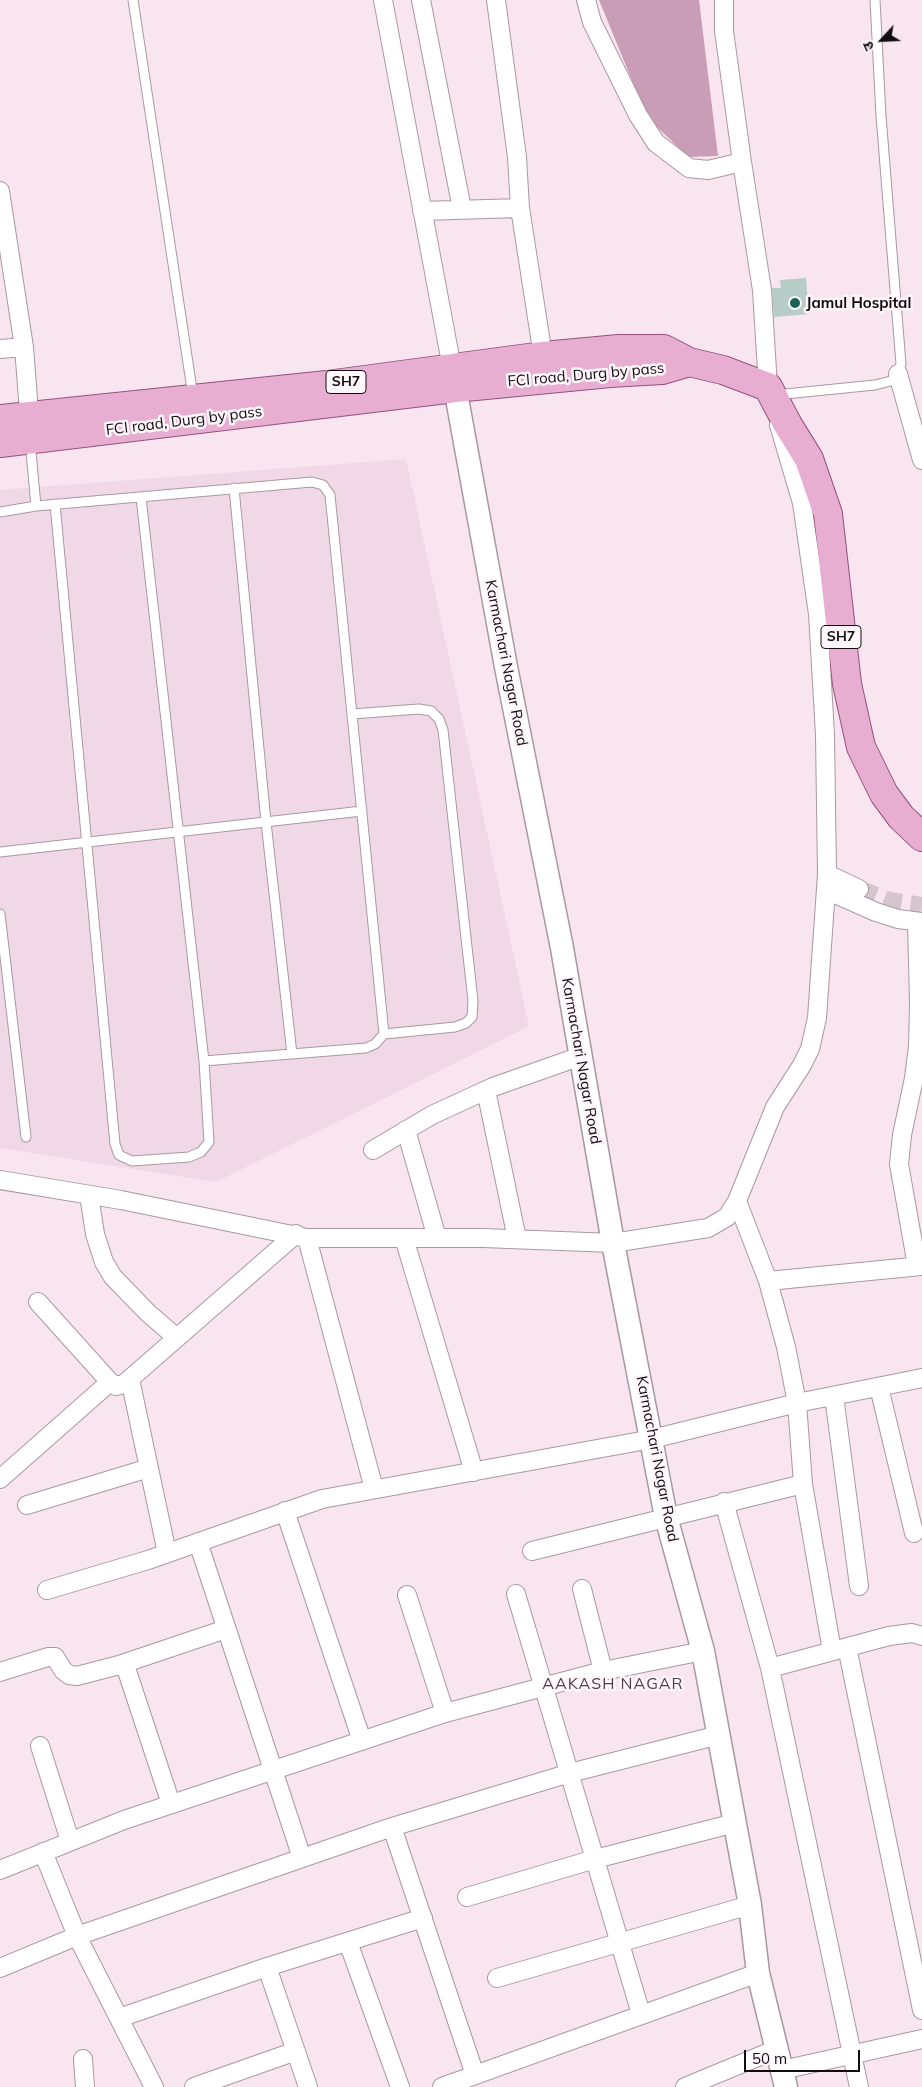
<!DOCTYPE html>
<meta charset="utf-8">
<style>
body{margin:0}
#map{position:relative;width:922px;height:2087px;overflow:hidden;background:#f8e5f0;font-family:Mulish,"Noto Sans Devanagari",sans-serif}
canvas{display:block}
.north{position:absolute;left:857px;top:15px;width:50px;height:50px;-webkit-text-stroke:4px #fef6fa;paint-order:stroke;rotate:245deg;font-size:14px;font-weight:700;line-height:20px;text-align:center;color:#120c0f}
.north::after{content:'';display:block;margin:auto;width:18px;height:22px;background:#120c0f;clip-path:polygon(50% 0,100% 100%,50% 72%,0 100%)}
.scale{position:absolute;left:744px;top:2050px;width:116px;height:22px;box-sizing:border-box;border:2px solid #120c0f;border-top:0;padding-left:6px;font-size:15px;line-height:18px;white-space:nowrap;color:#120c0f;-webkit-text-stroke:4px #fef6fa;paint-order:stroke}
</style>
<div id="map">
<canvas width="922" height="2087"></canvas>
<div class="north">उ</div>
<div class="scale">50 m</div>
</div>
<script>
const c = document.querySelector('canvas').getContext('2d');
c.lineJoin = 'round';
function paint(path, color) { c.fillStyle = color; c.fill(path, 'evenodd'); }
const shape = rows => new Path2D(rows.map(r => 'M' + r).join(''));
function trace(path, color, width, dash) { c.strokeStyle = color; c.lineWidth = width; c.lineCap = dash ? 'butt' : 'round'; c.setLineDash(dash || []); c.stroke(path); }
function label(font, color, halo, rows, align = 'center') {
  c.font = font + ' Mulish,sans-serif'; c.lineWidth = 5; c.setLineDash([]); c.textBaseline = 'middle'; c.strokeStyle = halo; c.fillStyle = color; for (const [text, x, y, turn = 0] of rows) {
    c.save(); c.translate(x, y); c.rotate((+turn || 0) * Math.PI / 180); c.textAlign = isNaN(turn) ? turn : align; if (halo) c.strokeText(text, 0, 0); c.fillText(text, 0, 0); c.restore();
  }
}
paint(shape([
 [406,459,529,1026,216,1182,0,1148,0,490]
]), '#f1d8e7');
paint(shape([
 [599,0,699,0,718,156,688,157,647,117]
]), '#c99db6');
paint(shape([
 [806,278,809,314,774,317,772,288,781,288,780,280]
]), '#b6ccc7');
trace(shape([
 [859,889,889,901,922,906]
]), '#d6c4ce', 18, [18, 9]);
const service = shape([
 [133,0,193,396],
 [775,395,875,385,891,381,898,374,901,364,881,116,875,0],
 [30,441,36,506],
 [234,488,266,822,292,1054],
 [55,504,115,1144,119,1155,132,1161,189,1157,201,1152,209,1142,204,1061,141,497],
 [0,512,36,506,312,482,323,485,330,495,384,1034,375,1044,366,1048,204,1061],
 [352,714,419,709,431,711,439,719,443,730,473,1001,472,1017,466,1023,455,1027,384,1034],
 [0,852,362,811],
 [0,914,26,1137]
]);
const minor = shape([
 [383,0,452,368],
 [421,0,462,209],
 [496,0,517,157,520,208,543,356],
 [586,0,592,22,638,115,656,143,689,168,708,170,742,162],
 [724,0,724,31,742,162,762,290,768,387,771,395],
 [0,191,24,347,30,425],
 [422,211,520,208],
 [0,349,24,347],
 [898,374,922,460],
 [827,874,859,889],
 [826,890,876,912,898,919,922,922],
 [486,1090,517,1239],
 [406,1130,437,1238],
 [373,1150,432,1115,493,1087,581,1056],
 [0,1180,121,1200,307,1238,483,1238,613,1243,708,1228,727,1217,737,1201,775,1107,802,1065,810,1049,817,1018,827,874,825,735,818,614,802,503,779,425],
 [89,1195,95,1234,104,1262,113,1277,148,1313,177,1338],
 [737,1201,768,1281,786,1347,797,1403,803,1484,832,1651],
 [307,1238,374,1489],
 [404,1238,474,1472],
 [917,1266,899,1164,902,1135,914,1078,918,1046,919,1003,917,922],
 [768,1281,922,1266],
 [38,1302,110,1382,116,1386,124,1384,296,1234],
 [130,1379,167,1553],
 [879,1387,914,1533],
 [834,1396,859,1586],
 [0,1479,110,1382],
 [724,1502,770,1668,859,2087],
 [27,1505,149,1468],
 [285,1511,362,1741],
 [198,1542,302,1858],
 [532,1551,803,1484],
 [582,1589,603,1671],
 [47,1590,148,1560,322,1499,652,1439,797,1403,922,1378],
 [516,1594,641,2014],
 [407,1595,445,1713],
 [847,1647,922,2010],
 [119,1665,226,1629],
 [770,1668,889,1636,912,1633,922,1636],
 [0,1672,48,1657,55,1657,63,1670,69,1675,77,1676,119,1665,126,1668,171,1804],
 [40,1746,70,1841],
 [392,1827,475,2075],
 [43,1852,77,1936,154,2087],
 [0,1870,124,1820,445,1713,603,1671,703,1651],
 [467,1897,595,1859,735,1823],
 [348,1942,400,2087],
 [267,1967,308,2087],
 [0,1968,77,1936,392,1827,570,1773,719,1735],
 [497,1978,750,1905],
 [119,2018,267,1967,423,1918],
 [83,2059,85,2087],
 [782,2070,922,2039],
 [194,2087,296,2051],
 [442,2087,758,1973],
 [685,2087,777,2049]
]);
const tertiary = shape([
 [452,371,506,667,562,948,613,1243,666,1517,703,1651,750,1905,758,1973,786,2087]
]);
const primary = shape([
 [0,419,327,385,543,356,619,349,664,349,689,362,723,370,768,387,788,425,809,459,828,514,847,684,861,747,884,794,901,817,922,837],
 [0,443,455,388,610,373,662,370,689,362]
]);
trace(service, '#a998a1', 11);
trace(minor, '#a998a1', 20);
trace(tertiary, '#a998a1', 25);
trace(primary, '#93527a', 30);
trace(service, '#fff', 9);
trace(minor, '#fff', 18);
trace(tertiary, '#fff', 22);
trace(primary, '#e8aed2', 28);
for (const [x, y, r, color] of [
 [795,303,6,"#1a6257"]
]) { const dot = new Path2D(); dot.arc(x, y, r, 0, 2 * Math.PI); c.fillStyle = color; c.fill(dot); trace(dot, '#fef6fa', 2); }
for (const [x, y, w] of [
 [346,382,40],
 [841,637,40]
]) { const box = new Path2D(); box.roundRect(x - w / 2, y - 11.5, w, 23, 4); c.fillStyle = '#fef6fa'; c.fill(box); trace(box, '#120c0f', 1); }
label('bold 14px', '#120c0f', null, [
 ["SH7",346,382],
 ["SH7",841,637]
]);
label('bold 15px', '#120c0f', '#fef6fa', [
 ["Jamul Hospital",806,303]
], 'left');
label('15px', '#120c0f', '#fef6fa', [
 ["FCI road, Durg by pass",586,375,-5],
 ["FCI road, Durg by pass",184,421,-7],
 ["Karmachari Nagar Road",506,663,79],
 ["Karmachari Nagar Road",581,1061,80],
 ["Karmachari Nagar Road",657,1459,79]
]);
c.letterSpacing = '1px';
label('16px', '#4f4049', '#fef6fa', [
 ["AAKASH NAGAR",613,1684]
]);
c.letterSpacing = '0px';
</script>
